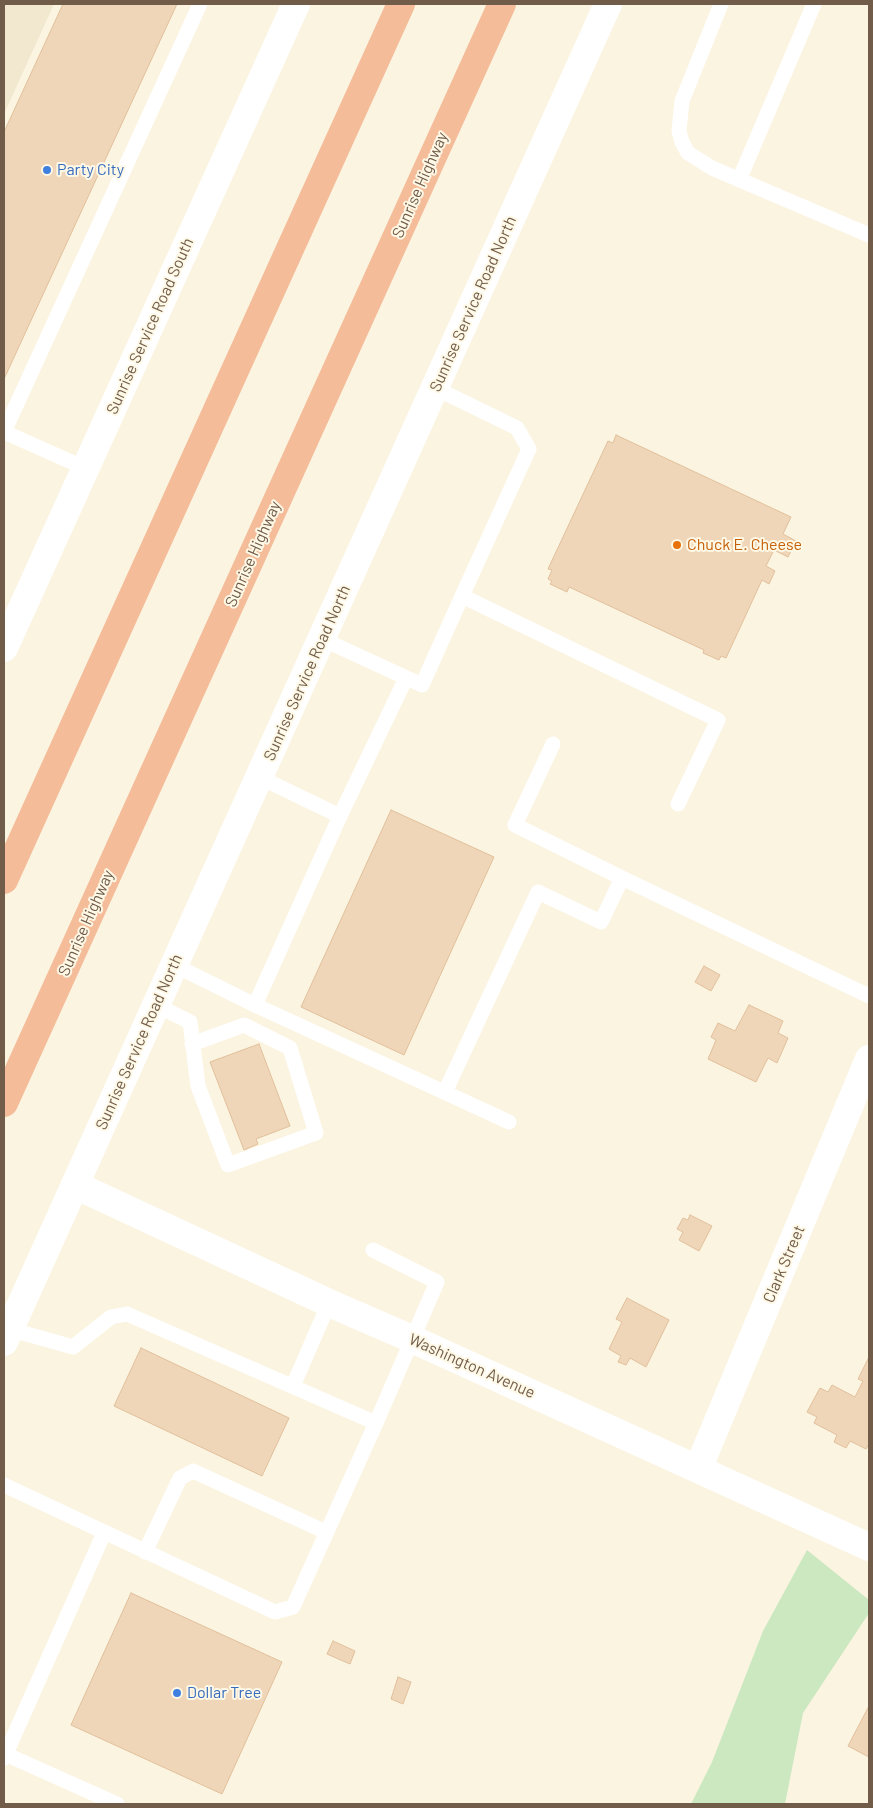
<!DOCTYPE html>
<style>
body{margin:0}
#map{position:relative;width:873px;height:1808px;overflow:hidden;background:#fbf4e1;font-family:Barlow,sans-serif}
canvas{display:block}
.frame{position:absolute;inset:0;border:5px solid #715c49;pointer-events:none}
</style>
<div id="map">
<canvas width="873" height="1808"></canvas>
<div class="frame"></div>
</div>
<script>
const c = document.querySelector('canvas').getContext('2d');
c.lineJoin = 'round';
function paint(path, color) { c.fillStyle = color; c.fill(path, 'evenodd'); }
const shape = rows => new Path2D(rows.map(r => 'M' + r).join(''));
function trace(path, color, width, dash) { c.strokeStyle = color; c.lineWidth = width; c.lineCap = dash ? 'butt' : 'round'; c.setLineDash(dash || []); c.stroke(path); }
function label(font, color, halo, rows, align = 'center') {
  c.font = font + ' Barlow,sans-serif'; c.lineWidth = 4; c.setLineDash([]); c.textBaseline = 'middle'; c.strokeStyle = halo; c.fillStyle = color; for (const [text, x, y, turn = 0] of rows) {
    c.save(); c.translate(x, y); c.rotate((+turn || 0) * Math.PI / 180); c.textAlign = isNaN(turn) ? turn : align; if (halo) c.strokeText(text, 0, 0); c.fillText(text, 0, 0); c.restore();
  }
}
paint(shape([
 [4,4,54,4,4,114]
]), '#f2e7cf');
paint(shape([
 [807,1550,869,1600,869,1613,803,1713,785,1804,691,1804,712,1762,763,1631]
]), '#cbe8c0');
const building = shape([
 [63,4,177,4,4,379,4,132,63,4],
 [616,435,791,517,783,534,796,541,788,557,774,550,766,566,775,571,769,584,762,580,726,658,721,656,719,660,703,653,704,650,569,587,567,592,550,584,552,581,548,579,552,570,548,569,608,441,613,443,616,435],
 [391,810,494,857,404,1055,301,1007,391,810],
 [704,966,720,975,711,991,695,982,704,966],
 [749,1005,783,1021,778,1033,788,1038,777,1063,768,1058,756,1082,708,1059,716,1040,711,1037,718,1023,735,1031,749,1005],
 [259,1044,290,1126,256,1139,258,1144,244,1150,210,1062,259,1044],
 [690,1215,712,1226,699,1251,679,1240,683,1232,677,1229,683,1218,688,1220,690,1215],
 [627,1298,669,1320,646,1367,630,1358,626,1365,618,1362,621,1356,609,1349,622,1322,616,1319,627,1298],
 [141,1348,289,1418,262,1476,114,1406,141,1348],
 [869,1357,869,1444,866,1449,850,1441,846,1448,834,1442,837,1435,814,1423,817,1417,807,1412,820,1388,828,1392,832,1385,855,1397,863,1381,858,1379,869,1357],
 [131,1593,282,1662,222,1794,71,1725,131,1593],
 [333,1641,355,1651,350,1664,327,1654,333,1641],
 [398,1677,411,1682,403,1704,391,1699,398,1677],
 [869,1706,869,1757,848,1746,869,1706]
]);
paint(building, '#f0d6b9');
trace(building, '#e1bf9a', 1);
trace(shape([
 [721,4,682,101,679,131,682,142,688,153,712,168,869,235],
 [739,180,814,4],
 [4,432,200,4],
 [4,432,85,468],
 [462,596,718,720,678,804],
 [322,639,422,685,462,596,529,449,517,428,435,388],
 [553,744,515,825,622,878],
 [259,777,340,816],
 [174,965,255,1005,509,1122],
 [156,1005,190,1022,198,1086,228,1165,316,1133,290,1048,244,1025,192,1044],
 [255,1005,340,816,406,678],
 [445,1092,538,892,601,922,622,878,869,996],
 [373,1250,437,1282,376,1423],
 [293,1386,329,1303],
 [4,1485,275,1612,293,1607,376,1423,127,1314,111,1317,73,1347,9,1329],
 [145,1552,180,1478,193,1471,326,1532],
 [5,1754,117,1804],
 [4,1758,104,1533]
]), '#fff', 15);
trace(shape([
 [75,1185,329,1303,412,1339,869,1547],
 [698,1469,869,1059]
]), '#fff', 28);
trace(shape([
 [4,648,296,4],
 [4,1342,608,4]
]), '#fff', 28);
trace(shape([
 [4,880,401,4],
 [4,1103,502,4]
]), '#f4bc99', 28);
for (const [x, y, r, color] of [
 [47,170,5,"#3f7fe0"],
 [677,545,5,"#e8710a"],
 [177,1693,5,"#3f7fe0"]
]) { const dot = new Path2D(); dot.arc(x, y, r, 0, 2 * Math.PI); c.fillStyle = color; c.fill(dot); trace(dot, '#fef8e6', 2); }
label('16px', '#366cbe', '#fef8e6', [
 ["Party City",57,170],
 ["Dollar Tree",187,1693]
], 'left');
label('16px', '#715c49', '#fef8e6', [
 ["Sunrise Highway",420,185,-66],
 ["Sunrise Service Road North",473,304,-66],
 ["Sunrise Service Road South",150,326,-66],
 ["Sunrise Highway",253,554,-66],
 ["Sunrise Service Road North",307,673,-66],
 ["Sunrise Highway",86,923,-66],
 ["Sunrise Service Road North",139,1042,-66],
 ["Clark Street",784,1264,-67],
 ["Washington Avenue",472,1366,24]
]);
label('16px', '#c56008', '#fef8e6', [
 ["Chuck E. Cheese",687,545]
], 'left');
</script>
